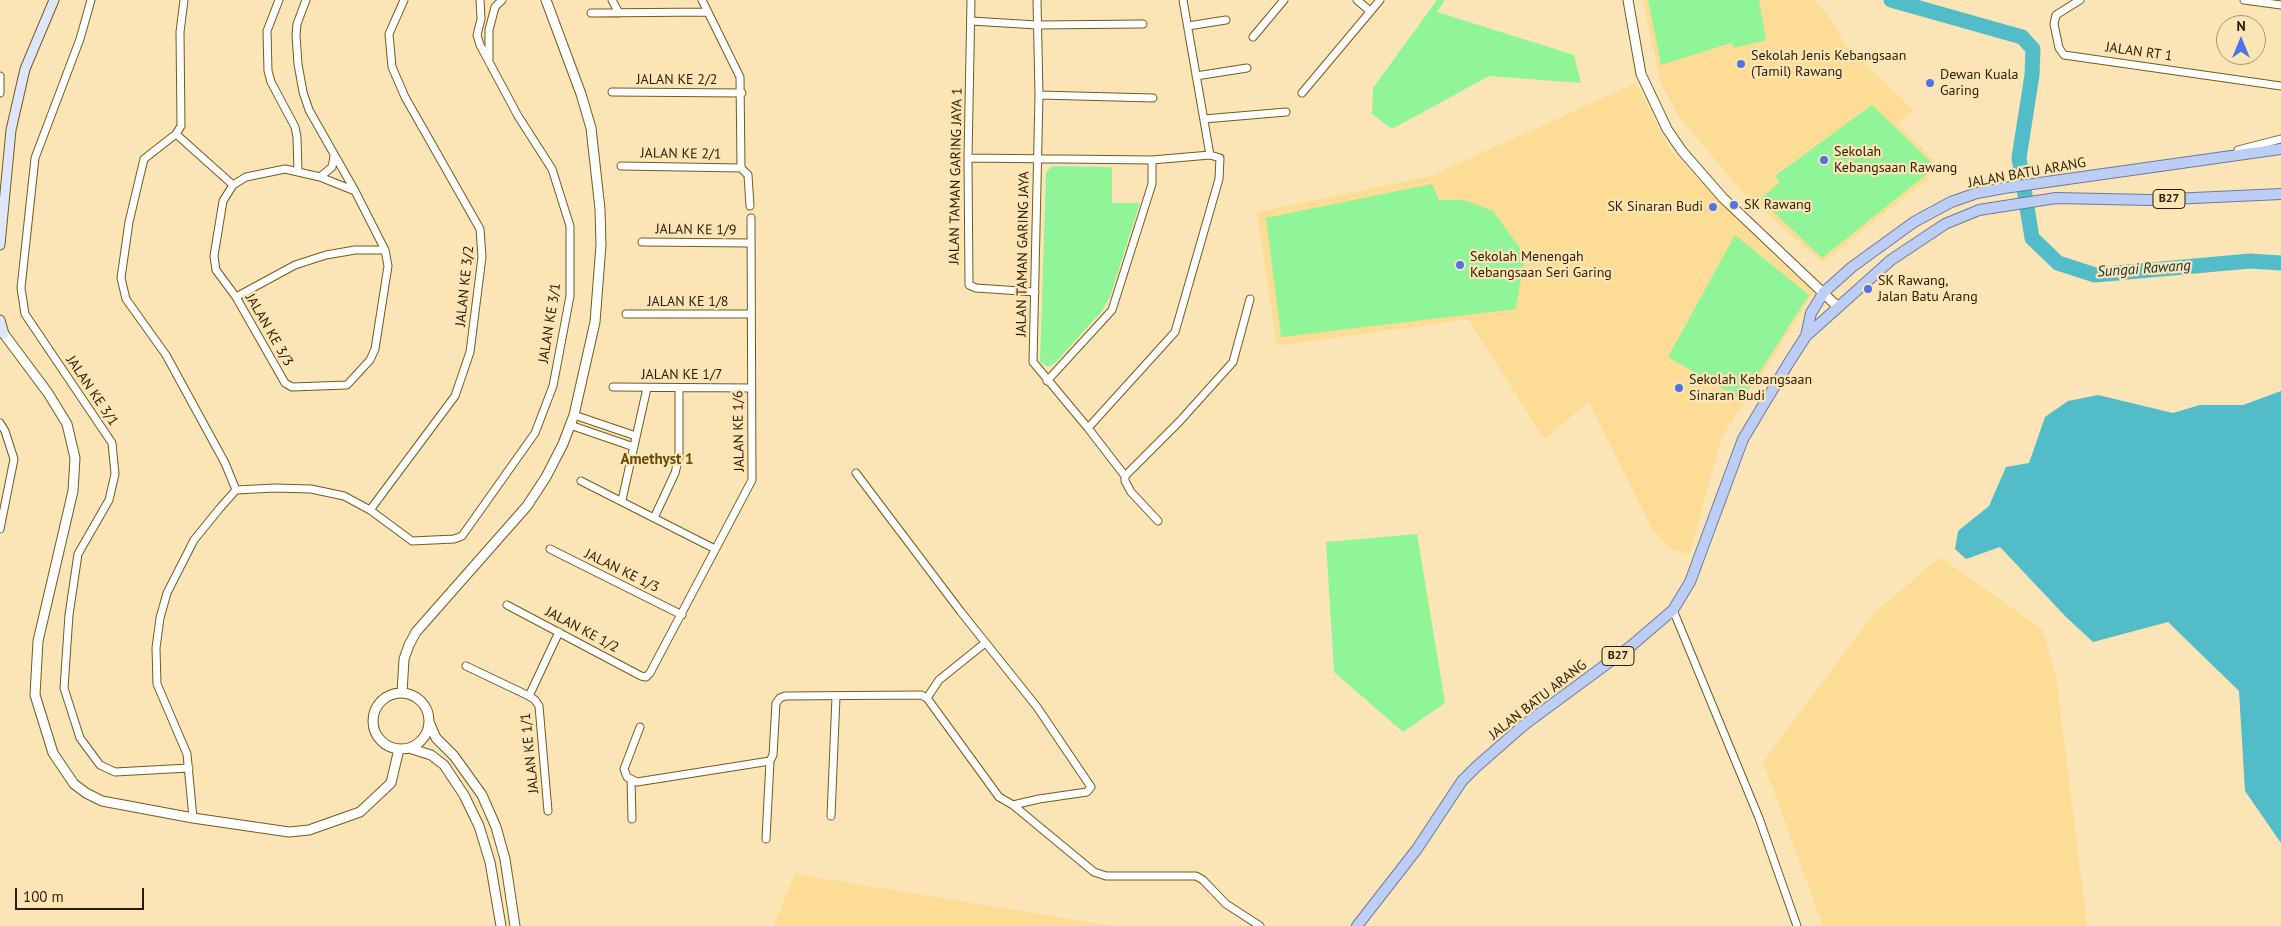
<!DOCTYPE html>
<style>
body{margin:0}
#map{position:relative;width:2281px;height:926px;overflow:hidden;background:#fbe5b6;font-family:"PT Sans",sans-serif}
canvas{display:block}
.north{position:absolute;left:2216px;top:15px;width:50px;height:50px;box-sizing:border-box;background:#fbe5b6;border:1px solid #a8956d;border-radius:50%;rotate:0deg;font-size:14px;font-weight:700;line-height:20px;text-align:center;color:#2b1d00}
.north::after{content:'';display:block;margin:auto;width:18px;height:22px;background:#4a74e7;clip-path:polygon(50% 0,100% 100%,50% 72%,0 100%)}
.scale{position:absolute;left:15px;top:888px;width:129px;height:22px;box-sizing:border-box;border:2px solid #2b1d00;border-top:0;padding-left:6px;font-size:15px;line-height:18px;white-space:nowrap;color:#2b1d00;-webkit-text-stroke:4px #fbe5b6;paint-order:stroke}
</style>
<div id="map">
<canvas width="2281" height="926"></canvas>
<div class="north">N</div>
<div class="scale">100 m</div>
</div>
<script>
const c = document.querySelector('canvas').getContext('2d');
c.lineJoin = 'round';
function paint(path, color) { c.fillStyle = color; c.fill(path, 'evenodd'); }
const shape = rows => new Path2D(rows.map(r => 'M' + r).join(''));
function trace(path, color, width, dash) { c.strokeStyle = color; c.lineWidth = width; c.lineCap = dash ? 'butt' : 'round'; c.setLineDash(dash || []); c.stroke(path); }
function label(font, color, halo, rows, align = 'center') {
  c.font = font + ' "PT Sans",sans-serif'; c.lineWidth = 4.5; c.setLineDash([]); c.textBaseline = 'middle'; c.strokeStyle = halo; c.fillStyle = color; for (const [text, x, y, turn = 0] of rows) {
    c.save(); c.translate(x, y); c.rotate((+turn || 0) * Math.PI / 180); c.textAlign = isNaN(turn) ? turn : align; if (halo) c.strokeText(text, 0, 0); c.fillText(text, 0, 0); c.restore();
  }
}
paint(shape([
 [1643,0,1813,0,1824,9,1847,47,1914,110,1897,124,1941,168,1822,263,1740,189,1679,117,1660,81],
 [1636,83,1670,149,1722,205,1814,293,1722,437,1689,555,1669,548,1653,530,1589,402,1544,439,1468,319,1277,346,1257,212,1431,176],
 [1940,557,2043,630,2056,677,2087,926,1823,926,1763,762,1874,613],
 [795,874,1113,926,773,926]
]), '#fddc96');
paint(shape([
 [1437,0,1445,0,1437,12,1574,55,1581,83,1489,76,1392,129,1372,114,1373,88],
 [1648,0,1759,0,1766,40,1734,48,1731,43,1661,65],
 [1872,105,1936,167,1822,258,1760,199,1780,182,1775,176],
 [1052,166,1112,167,1112,203,1140,203,1110,297,1102,311,1056,362,1048,367,1040,362,1046,172],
 [1432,184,1439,200,1464,200,1493,211,1525,255,1516,309,1281,337,1266,218],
 [1735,235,1809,295,1742,400,1668,357],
 [1417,534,1445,703,1403,732,1334,672,1326,542]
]), '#90f598');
paint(shape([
 [2281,391,2281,843,2245,791,2239,691,2168,622,2093,642,2066,617,2000,547,1966,559,1955,549,1958,531,1989,506,2006,467,2029,463,2045,417,2068,401,2098,395,2173,413,2200,405,2243,405]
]), '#52bcc8');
trace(shape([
 [1891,0,2022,37,2033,49,2032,75,2019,158,2032,238,2058,263,2095,275,2250,261,2281,263]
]), '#52bcc8', 15);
const minor = shape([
 [91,0,80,39,35,158,21,288,25,314,112,443,115,474,109,500,78,554,69,615,64,688,80,738,100,765,115,772,189,768],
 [184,0,180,32,181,126,176,134,144,159,129,222,121,278,126,299,166,355,225,463,236,490],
 [279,0,267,31,268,71,271,82,295,127,297,137,298,172],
 [306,0,297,24,296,35,298,64,303,92,309,110,355,191,385,250,388,266,375,349,370,360,347,385,292,387,285,383,236,297,216,270,214,256,223,201,233,185,246,177,285,169,320,177,355,191],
 [612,0,619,13],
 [702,0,740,77,741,168],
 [971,0,968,158,969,285,976,288,1035,292],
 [1037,0,1039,95,1033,362,1088,428,1125,476],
 [1183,0,1210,155],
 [1357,0,1370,11],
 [2080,0,2056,15,2054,24,2059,48,2064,55,2281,86],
 [2244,0,2281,5],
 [591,13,708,12],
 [971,21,1037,25,1143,24],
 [1188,26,1226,20],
 [1253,37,1284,0],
 [489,59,489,30,495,7,502,0],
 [0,76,0,93],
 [1196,76,1247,68],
 [612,92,742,93],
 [1302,93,1380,0],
 [1039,95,1153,98],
 [1204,119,1286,112],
 [176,134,233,185],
 [2238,150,2281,139],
 [968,158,1152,160,1210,155,1220,158,1219,179,1175,332,1088,428],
 [621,166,741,168],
 [741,168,748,175,750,206],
 [320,177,332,167,334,156],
 [642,242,750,243],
 [236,297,295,265,326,255,355,250,385,250],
 [626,314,750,314],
 [1047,381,1112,310,1152,184,1152,160],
 [613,387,751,388],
 [574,415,636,436],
 [0,423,5,431,14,459,0,529],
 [570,425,634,447],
 [856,473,961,612,1037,707,1091,787,1087,792,1039,799,1013,805],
 [1125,476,1179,422,1233,362,1250,299],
 [1125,476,1125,481,1131,492,1158,521],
 [581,481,715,549],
 [622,500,647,388],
 [370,510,455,396,470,352,482,257,480,229,405,97,392,67,389,34,404,0],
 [654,518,675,473,679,457,679,388],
 [550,549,682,615],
 [507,605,641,676,646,677,650,673,752,480,751,218],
 [1673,610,1759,818,1797,926],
 [466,666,529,696,535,700,539,706,548,811],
 [529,696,559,632],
 [927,698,939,680,985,643],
 [640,727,624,769,627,777,637,782,770,761],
 [631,779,632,819],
 [831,816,836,697],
 [193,818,187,754,157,684,156,648,160,618,167,593,194,540,220,508,236,490,275,488,311,489,344,496,370,510,412,541,454,539,462,536,535,433,553,386,570,296,570,226,552,169,518,116,480,45,477,35,481,19,480,0],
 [766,839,770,761,773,755,776,703,780,698,785,696,921,695,927,698,999,797,1013,805,1094,872,1106,876,1196,876,1203,880,1226,904,1260,926]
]);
const tertiary = shape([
 [1628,0,1641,74,1667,129,1682,151,1723,198,1838,307],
 [4,334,48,393,67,424,75,458,73,491,38,641,35,695,53,753,74,784,86,793,102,801,193,818,289,832,309,830,360,812,391,783,399,749],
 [402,693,404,659,409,645,416,632,527,506,546,477,563,444,574,415,595,322,601,245,600,209,591,128,581,94,546,0],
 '373 721a28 28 0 1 1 56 0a28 28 0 1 1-56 0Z',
 [429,722,436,738,454,756,482,795,496,827,505,859,515,926],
 [409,748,431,755,444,765,464,795,479,826,490,862,501,926]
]);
const secondary = shape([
 [0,245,11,130,25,69,54,0],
 [0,320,4,334]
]);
const primary = shape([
 [1806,336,1811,313,1824,292,1852,267,1914,222,1951,202,1977,193,2004,188,2281,149],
 [1357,926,1417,849,1462,781,1476,767,1524,725,1631,646,1673,610,1690,582,1743,439,1788,364,1806,336,1891,260,1945,224,1979,210,2056,198,2150,200,2281,194]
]);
trace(minor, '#755b1b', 9);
trace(tertiary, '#755b1b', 11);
trace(secondary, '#755b1b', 11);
trace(primary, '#6c7a9c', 12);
trace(minor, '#fff', 7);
trace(tertiary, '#fff', 9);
trace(secondary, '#dde6fa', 9);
trace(primary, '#bccdf6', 10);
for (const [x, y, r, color] of [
 [1741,64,5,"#4a74e7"],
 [1930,83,5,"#4a74e7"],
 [1824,160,5,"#4a74e7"],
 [1734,205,5,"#4a74e7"],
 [1713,207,5,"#4a74e7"],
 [1460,265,5,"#4a74e7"],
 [1868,289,5,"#4a74e7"],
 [1679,388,5,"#4a74e7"]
]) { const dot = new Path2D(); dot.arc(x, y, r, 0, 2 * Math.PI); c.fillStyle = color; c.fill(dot); trace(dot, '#fbe5b6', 2); }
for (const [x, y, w] of [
 [2169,199,32],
 [1618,656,32]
]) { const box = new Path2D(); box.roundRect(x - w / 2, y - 9.5, w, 19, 4); c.fillStyle = '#fbe5b6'; c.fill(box); trace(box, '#2b1d00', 1); }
label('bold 12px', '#2b1d00', null, [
 ["B27",2169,199],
 ["B27",1618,656]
]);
label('14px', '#2b1d00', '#fbe5b6', [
 ["JALAN RT 1",2139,52,8],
 ["JALAN KE 2/2",677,80],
 ["JALAN KE 2/1",681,154,1],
 ["JALAN BATU ARANG",2027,173,-10],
 ["JALAN TAMAN GARING JAYA 1",956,176,-89],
 ["JALAN KE 1/9",696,230,1],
 ["JALAN TAMAN GARING JAYA",1023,254,-89],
 ["JALAN KE 3/2",465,286,-84],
 ["JALAN KE 1/8",688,302],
 ["JALAN KE 3/1",550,323,-81],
 ["JALAN KE 3/3",269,330,60],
 ["JALAN KE 1/7",682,375],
 ["JALAN KE 3/1",92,391,56],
 ["JALAN KE 1/6",739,431,-91],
 ["JALAN KE 1/3",622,571,26],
 ["JALAN KE 1/2",582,630,28],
 ["JALAN BATU ARANG",1538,700,-38],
 ["JALAN KE 1/1",530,753,-96]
]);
label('14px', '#2b1d00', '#fbe5b6', [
 ["Sekolah Jenis Kebangsaan",1751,56],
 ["(Tamil) Rawang",1751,72],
 ["Dewan Kuala",1940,75],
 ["Garing",1940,91],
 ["Sekolah",1834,152],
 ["Kebangsaan Rawang",1834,168],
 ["SK Rawang",1744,205],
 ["SK Sinaran Budi",1703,207,"right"],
 ["Sekolah Menengah",1470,257],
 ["Kebangsaan Seri Garing",1470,273],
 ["SK Rawang,",1878,281],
 ["Jalan Batu Arang",1878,297],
 ["Sekolah Kebangsaan",1689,380],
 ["Sinaran Budi",1689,396]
], 'left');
label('italic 15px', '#103135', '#fbe5b6', [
 ["Sungai Rawang",2144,269,-4]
]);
label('bold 15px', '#664c03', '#fbe5b6', [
 ["Amethyst 1",657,460]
]);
</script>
